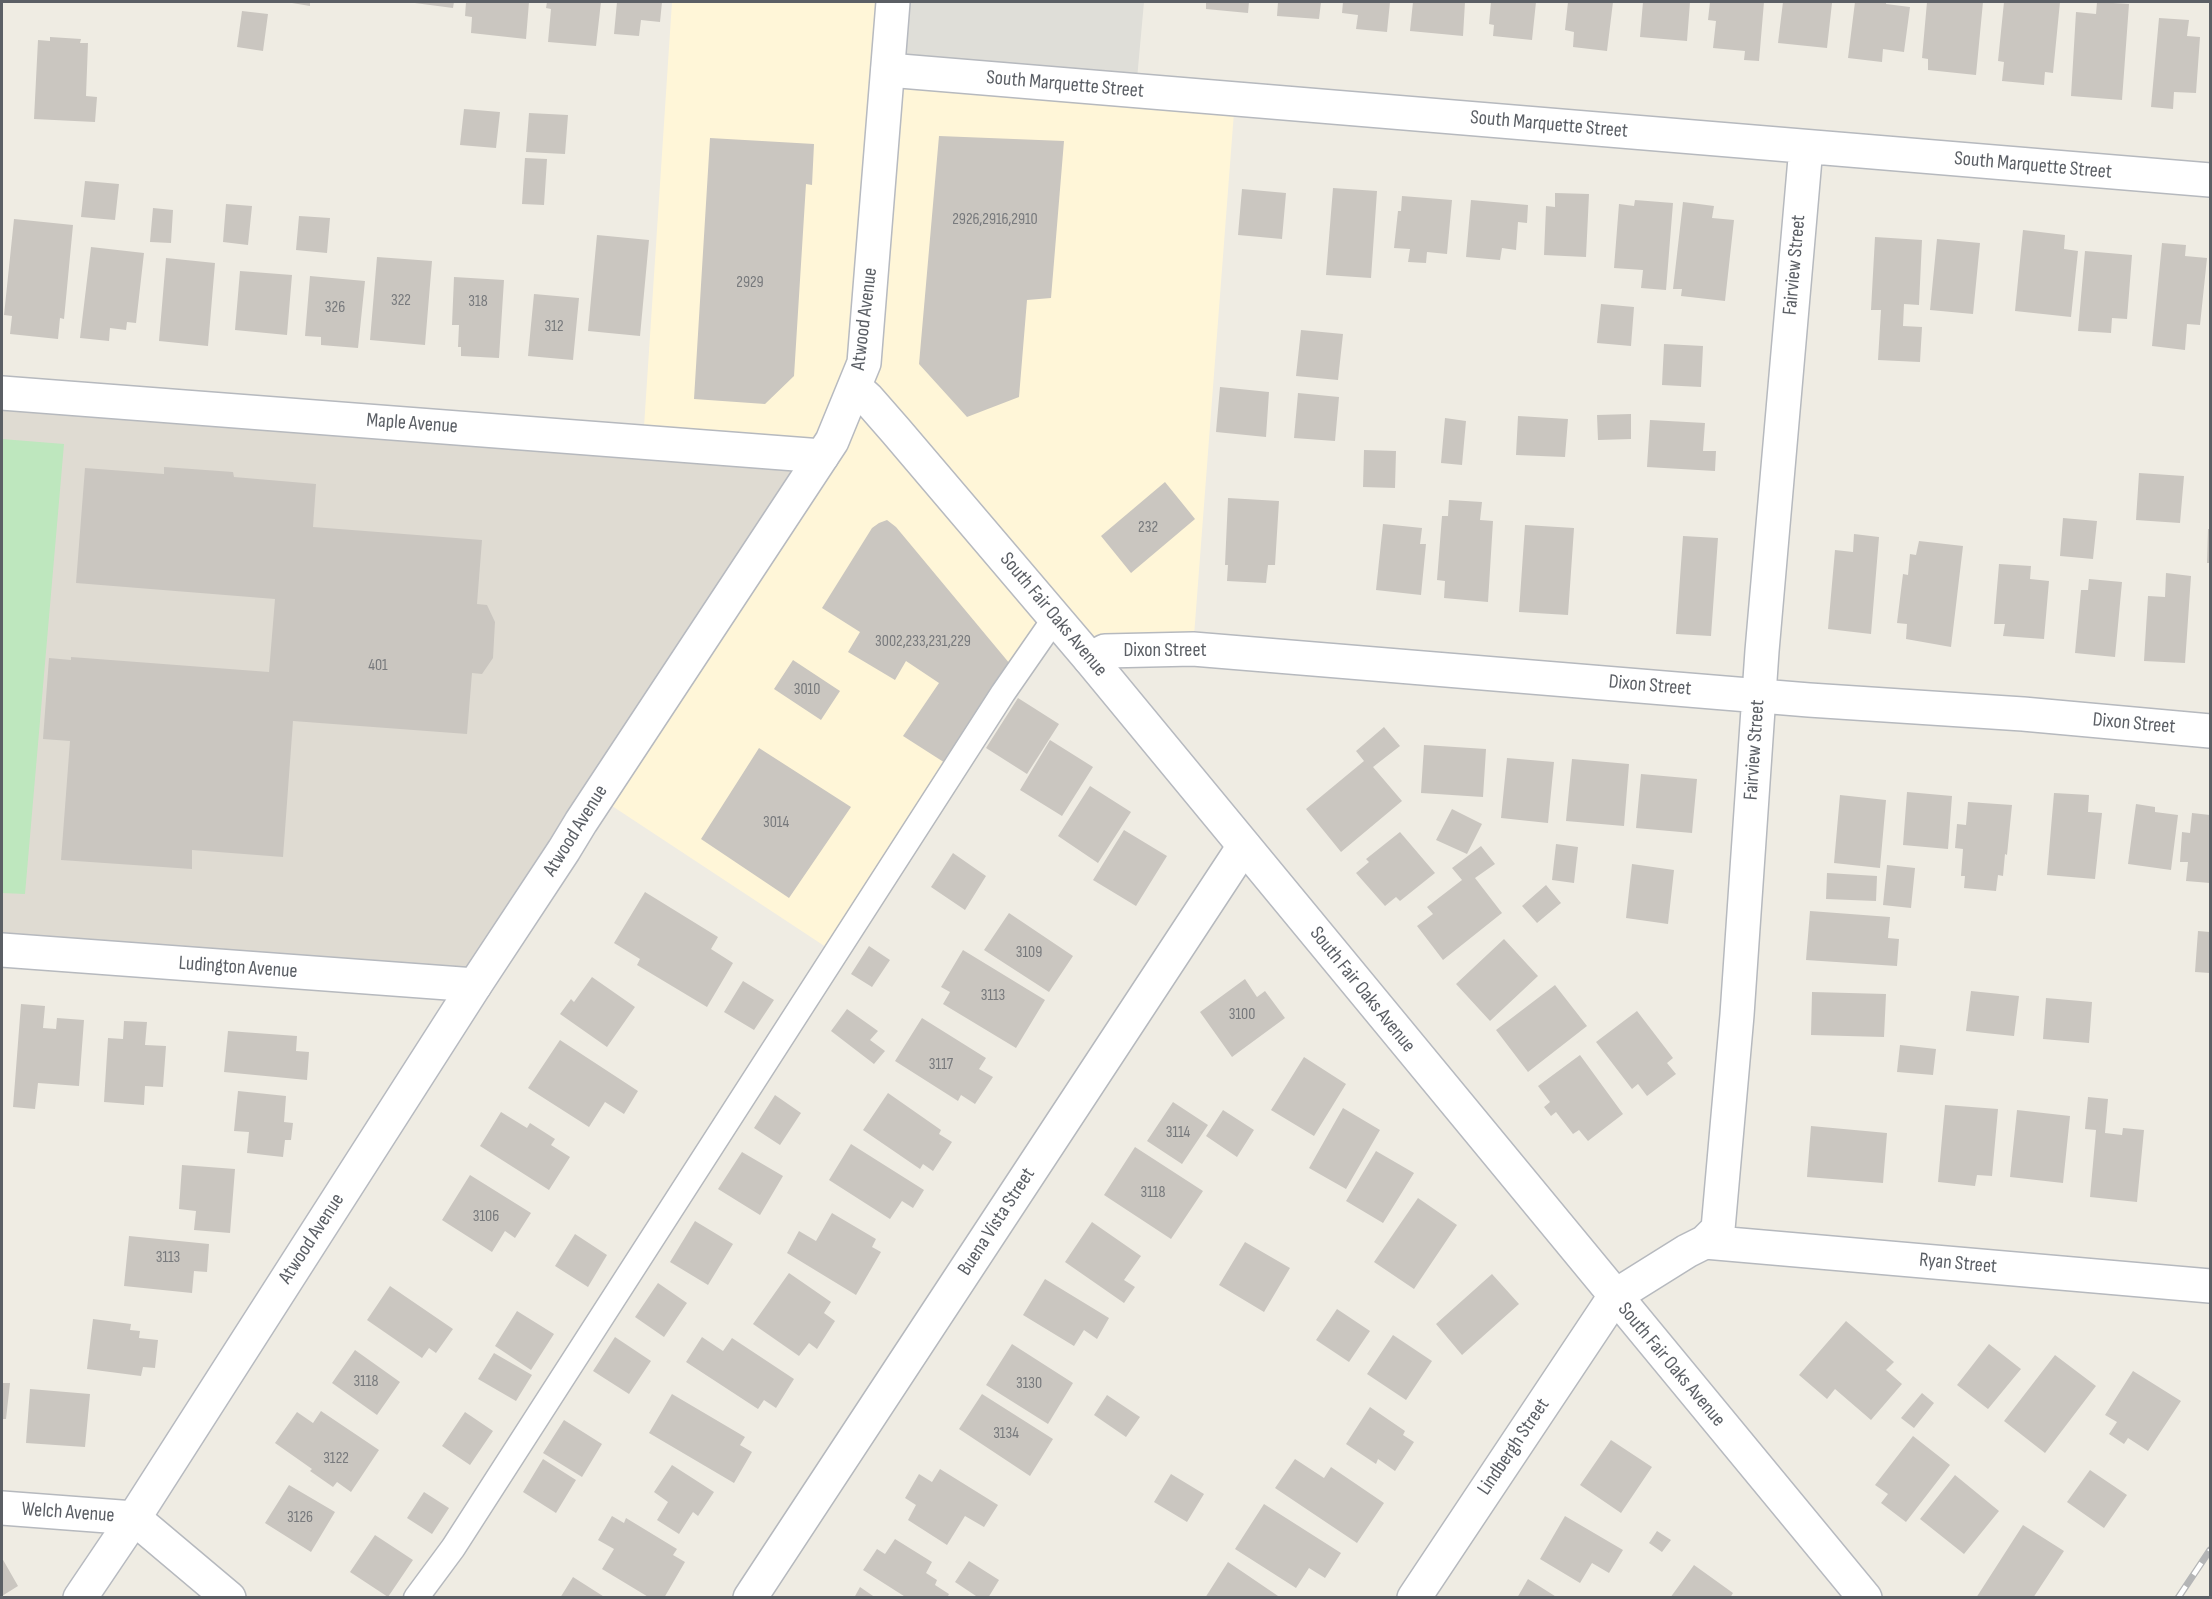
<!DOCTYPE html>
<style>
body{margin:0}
#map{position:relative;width:2212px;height:1599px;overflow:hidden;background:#efece3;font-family:"Sofia Sans Condensed",sans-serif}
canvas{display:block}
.frame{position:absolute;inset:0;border:3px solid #5b5f65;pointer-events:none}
</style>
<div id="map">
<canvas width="2212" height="1599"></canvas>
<div class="frame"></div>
</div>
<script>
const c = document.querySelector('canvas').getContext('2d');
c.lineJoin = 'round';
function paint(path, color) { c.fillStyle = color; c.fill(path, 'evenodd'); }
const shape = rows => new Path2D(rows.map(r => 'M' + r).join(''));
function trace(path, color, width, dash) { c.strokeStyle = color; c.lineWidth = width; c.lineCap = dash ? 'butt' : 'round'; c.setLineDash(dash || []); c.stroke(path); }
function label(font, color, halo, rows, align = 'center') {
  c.font = font + ' "Sofia Sans Condensed",sans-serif'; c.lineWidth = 4.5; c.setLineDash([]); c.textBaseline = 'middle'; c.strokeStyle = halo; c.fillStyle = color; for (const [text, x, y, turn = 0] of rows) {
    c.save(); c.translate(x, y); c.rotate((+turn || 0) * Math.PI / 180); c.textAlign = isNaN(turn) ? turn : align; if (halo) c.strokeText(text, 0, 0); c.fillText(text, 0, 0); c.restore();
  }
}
paint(shape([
 [672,2,893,2,888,70,1235,99,1193,649,1106,651,1055,618,835,953,597,796,643,442]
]), '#fff6d8');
paint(shape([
 [893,2,1144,2,1136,90,888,70]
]), '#dfded8');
paint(shape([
 [2,393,822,456,475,985,2,950]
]), '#dfdbd2');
paint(shape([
 [2,439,64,444,25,894,2,893]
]), '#bee7be');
paint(shape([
 [286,2,310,2,310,6],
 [407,2,454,2,453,8],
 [466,2,529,2,526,39,471,33,472,17,465,16],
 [547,2,601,2,596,46,548,42,551,9,546,8],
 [617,2,662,2,660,22,641,20,639,36,614,34],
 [1206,2,1249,2,1248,13,1206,9],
 [1278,2,1321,2,1319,19,1277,16],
 [1343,2,1390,2,1387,32,1356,29,1358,15,1342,13],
 [1413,2,1465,2,1463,36,1410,31],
 [1491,2,1536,2,1532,40,1493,36,1494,25,1489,24],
 [1568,2,1613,2,1607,51,1573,47,1574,32,1565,30],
 [1643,2,1690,2,1687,41,1640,37],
 [1710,2,1764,2,1759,61,1744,60,1745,51,1713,48,1716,21,1708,20],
 [1783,2,1832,3,1827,48,1778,43],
 [1855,2,1886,2,1886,4,1910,7,1904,52,1883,49,1882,62,1848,58],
 [1927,2,1983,2,1976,75,1928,70,1928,59,1922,58],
 [2004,2,2060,2,2053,73,2045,72,2044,85,2002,81,2004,62,1998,61],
 [2097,2,2129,4,2122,100,2071,96,2076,12,2096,14],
 [242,11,268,14,263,51,237,47],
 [2159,18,2189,20,2187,36,2200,37,2196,93,2174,92,2173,109,2151,107],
 [50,37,81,39,80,43,88,43,86,96,97,97,95,122,34,119,38,40,50,41],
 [464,109,500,112,496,148,460,145],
 [529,113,568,115,565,154,526,152],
 [939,136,1064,141,1051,298,1027,300,1019,397,967,417,919,364],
 [710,138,814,144,812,185,806,184,794,376,765,404,694,399],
 [525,158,547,159,544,205,522,204],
 [85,181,119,184,115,220,81,217],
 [1333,188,1377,191,1371,278,1326,275],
 [1242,189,1286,193,1282,239,1238,235],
 [1555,193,1589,194,1586,257,1544,255,1546,206,1555,207],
 [1402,196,1452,200,1447,254,1427,252,1426,263,1408,262,1410,249,1394,248,1398,211,1401,211],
 [1471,200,1528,205,1527,223,1518,222,1516,250,1502,248,1500,260,1466,257],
 [1635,200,1673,203,1666,290,1641,288,1643,270,1614,268,1619,204,1634,206],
 [1683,202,1714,206,1712,218,1734,220,1725,301,1681,296,1682,289,1673,289],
 [226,204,252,206,248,245,223,242],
 [153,208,173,210,171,243,150,242],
 [299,216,330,218,327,253,296,250],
 [14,219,73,225,64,319,60,318,58,339,10,334,12,316,4,315],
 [2023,230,2065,235,2064,249,2078,251,2071,317,2015,311],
 [597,235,649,240,640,336,588,331],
 [1875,237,1922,240,1919,305,1904,304,1903,326,1922,327,1920,362,1878,360,1881,310,1871,310],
 [1937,239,1980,243,1973,314,1930,310],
 [2162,243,2186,245,2185,256,2207,258,2200,325,2187,324,2185,350,2152,346],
 [91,247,144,253,136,323,127,322,126,330,110,328,109,341,80,338],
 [2085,251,2132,255,2127,319,2112,318,2111,333,2078,331],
 [377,257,432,261,425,345,370,340],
 [166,258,215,263,208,346,159,341],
 [240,271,292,275,287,335,235,330],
 [310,276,365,281,358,348,321,345,321,337,305,336],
 [454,277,504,280,499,358,461,356,461,347,458,347,459,325,452,325],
 [534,294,579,298,573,360,528,356],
 [1601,304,1634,307,1631,346,1597,343],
 [1301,330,1343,334,1338,380,1296,376],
 [1664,344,1703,346,1701,387,1662,385],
 [1220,387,1269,392,1266,437,1216,432],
 [1298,393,1339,397,1335,441,1294,438],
 [1631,414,1631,439,1598,440,1597,415],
 [1518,416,1568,419,1565,457,1516,455],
 [1445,418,1466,421,1462,465,1441,463],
 [1650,420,1705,423,1703,451,1716,451,1715,471,1647,467],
 [1364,450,1396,451,1395,488,1363,487],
 [164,467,233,472,234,477,316,484,313,527,482,540,477,604,487,605,495,622,493,658,482,674,472,673,467,734,293,721,283,857,192,850,192,869,61,860,70,741,43,739,49,658,71,660,71,657,269,672,275,599,76,583,85,468,164,474],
 [2139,473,2184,476,2180,523,2136,520],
 [1165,482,1195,519,1131,573,1101,536],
 [1228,498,1279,501,1275,565,1268,565,1266,583,1227,581,1228,565,1225,565],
 [1449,500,1482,502,1480,520,1493,521,1488,602,1444,598,1445,581,1437,580,1442,516,1448,516],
 [2063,518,2097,521,2093,559,2060,556],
 [887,520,896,527,1015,670,953,768,903,736,939,683,906,661,895,680,848,652,860,632,822,608,872,528,879,523],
 [1383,524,1422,528,1420,544,1426,544,1421,595,1376,590],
 [1525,525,1574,528,1568,615,1519,612],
 [2208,529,2210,529,2210,563,2207,563],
 [1854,534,1879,537,1871,634,1828,629,1835,550,1853,552],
 [1683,536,1718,538,1711,636,1676,634],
 [1919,541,1963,546,1951,647,1906,639,1907,624,1897,623,1903,574,1908,575,1910,554,1916,555],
 [1999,564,2031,566,2030,579,2049,581,2044,639,2003,636,2005,624,1994,624],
 [2166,573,2191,576,2185,663,2144,661,2148,596,2165,597],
 [2089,579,2122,582,2115,657,2075,653,2081,590,2088,590],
 [793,660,840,691,821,720,774,689],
 [1018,698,1059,724,1027,774,986,748],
 [1384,727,1400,746,1373,767,1402,801,1341,852,1306,809,1364,761,1356,751],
 [1050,740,1093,767,1062,816,1020,790],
 [1424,745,1486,749,1483,797,1421,793],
 [759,748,851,807,789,898,701,839],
 [1507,758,1554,762,1548,823,1501,818],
 [1572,759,1629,764,1624,826,1566,821],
 [1641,774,1697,779,1692,833,1636,828],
 [1090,786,1131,812,1098,863,1058,836],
 [1907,792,1952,796,1948,849,1903,845],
 [2054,793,2089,795,2088,812,2102,813,2095,879,2047,875],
 [1840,795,1886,800,1880,868,1834,863],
 [1968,802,2012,805,2007,855,2005,854,2003,876,1998,875,1996,891,1964,888,1965,876,1961,876,1963,849,1955,848,1957,824,1966,825],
 [2136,804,2155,807,2155,812,2178,815,2171,870,2128,864],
 [1452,809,1482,824,1467,854,1436,840],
 [2192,813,2210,815,2210,883,2186,881,2188,862,2180,862,2182,832,2190,833],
 [1124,830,1167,856,1136,906,1093,880],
 [1400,832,1435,873,1400,901,1396,897,1385,906,1356,873,1369,862,1366,859],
 [1556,844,1578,847,1574,883,1552,880],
 [1481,846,1495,864,1475,878,1502,913,1443,960,1417,926,1433,914,1427,907,1462,880,1452,868],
 [953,853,986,876,965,910,931,887],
 [1632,864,1674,870,1668,924,1626,918],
 [1887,865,1915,868,1911,908,1883,905],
 [1827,873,1877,876,1876,901,1826,899],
 [1546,885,1561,903,1537,923,1522,906],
 [645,892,718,937,711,949,733,963,707,1007,637,965,640,959,614,943],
 [1810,911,1890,917,1888,938,1899,939,1897,966,1806,960],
 [1009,913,1073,956,1049,992,984,950],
 [2198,931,2210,932,2210,973,2195,972],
 [1504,939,1538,976,1490,1021,1456,984],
 [869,946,890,960,872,987,851,974],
 [963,950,1045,1000,1016,1048,943,1004,950,992,941,987],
 [592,977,635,1007,607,1047,560,1014,571,999,574,1002],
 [1245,979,1257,997,1265,991,1285,1018,1232,1057,1200,1012],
 [743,981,774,1000,754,1030,724,1012],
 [1555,985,1587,1026,1528,1072,1496,1030],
 [1971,991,2019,996,2014,1036,1966,1031],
 [1812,992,1886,994,1884,1037,1811,1035],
 [2046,998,2092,1002,2089,1043,2043,1039],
 [21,1004,45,1006,43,1028,56,1029,57,1018,84,1020,79,1086,38,1083,35,1109,13,1107],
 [847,1009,878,1031,870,1040,885,1051,874,1064,831,1031],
 [1637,1011,1673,1058,1667,1063,1676,1074,1647,1096,1638,1084,1632,1089,1596,1042],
 [922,1018,986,1058,979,1069,993,1077,975,1104,961,1095,958,1101,895,1061],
 [124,1021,147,1022,145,1045,166,1046,163,1087,145,1086,144,1105,104,1102,108,1038,123,1039],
 [228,1031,297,1036,296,1051,309,1052,307,1080,224,1072],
 [560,1040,638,1091,624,1114,605,1102,589,1127,528,1088],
 [1900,1045,1936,1049,1933,1075,1897,1072],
 [1580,1055,1623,1114,1588,1141,1579,1130,1573,1134,1556,1112,1551,1116,1544,1107,1550,1102,1538,1086],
 [1304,1057,1346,1084,1314,1136,1271,1110],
 [238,1091,286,1096,284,1122,293,1123,291,1140,285,1140,283,1157,247,1153,249,1132,234,1131],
 [888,1093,941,1130,939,1134,952,1142,933,1171,923,1164,920,1169,863,1130],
 [775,1095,801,1113,780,1145,754,1128],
 [2088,1097,2108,1099,2105,1133,2122,1135,2123,1128,2144,1130,2137,1202,2090,1197,2096,1130,2085,1129],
 [1173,1102,1208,1125,1182,1164,1147,1141],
 [1945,1105,1998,1109,1992,1176,1977,1175,1975,1186,1938,1182],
 [1343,1108,1380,1130,1346,1189,1309,1168],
 [1223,1110,1254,1130,1237,1157,1206,1136],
 [2017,1110,2070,1116,2063,1183,2010,1177],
 [501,1112,527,1128,530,1123,555,1139,551,1145,570,1157,549,1190,480,1146],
 [1811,1126,1887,1133,1883,1183,1807,1177],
 [851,1144,924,1190,913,1208,902,1201,890,1219,829,1180],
 [1135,1147,1203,1191,1171,1239,1104,1195],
 [1376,1151,1414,1173,1383,1223,1346,1201],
 [742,1152,783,1176,760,1215,718,1189],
 [182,1165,235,1169,230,1233,194,1230,196,1211,179,1209],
 [470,1175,531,1213,515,1238,505,1231,492,1252,442,1220],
 [1418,1198,1457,1225,1414,1289,1374,1262],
 [832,1213,876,1239,872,1247,881,1252,856,1295,787,1253,799,1231,816,1241],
 [695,1221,733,1244,708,1285,670,1262],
 [1092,1222,1141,1256,1124,1280,1135,1287,1124,1303,1065,1262],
 [575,1234,607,1255,588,1287,555,1266],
 [129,1236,209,1244,207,1272,194,1271,192,1293,124,1286],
 [1245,1242,1290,1268,1264,1312,1219,1285],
 [789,1273,831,1302,824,1313,835,1321,817,1349,809,1343,799,1356,753,1324],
 [1492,1274,1519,1304,1462,1355,1436,1324],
 [1045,1279,1109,1318,1097,1339,1084,1330,1074,1346,1023,1315],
 [658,1283,687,1303,664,1337,635,1317],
 [390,1286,453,1329,436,1353,429,1348,422,1358,367,1320],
 [1337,1309,1370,1331,1349,1362,1316,1340],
 [517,1311,554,1334,531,1370,495,1346],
 [93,1319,131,1324,130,1330,140,1331,139,1338,158,1340,155,1368,143,1367,141,1376,87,1369],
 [1846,1321,1894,1362,1886,1370,1902,1384,1871,1420,1835,1389,1827,1399,1799,1375],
 [1393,1335,1432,1361,1406,1400,1367,1374],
 [615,1337,651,1361,629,1394,593,1371],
 [702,1337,723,1351,732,1338,794,1379,776,1408,764,1400,758,1409,686,1362],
 [1012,1344,1073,1383,1048,1424,986,1385],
 [1989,1344,2021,1369,1988,1409,1957,1385],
 [355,1350,400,1382,377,1415,332,1383],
 [494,1353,532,1375,516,1401,478,1379],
 [2055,1355,2096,1386,2045,1453,2004,1421],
 [2133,1371,2181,1401,2148,1451,2128,1438,2124,1444,2109,1434,2117,1422,2105,1415],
 [2,1383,10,1383,6,1419,2,1419],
 [30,1389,90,1394,85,1447,26,1443],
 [1922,1393,1934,1403,1914,1428,1901,1418],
 [672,1394,745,1437,740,1445,752,1452,734,1483,649,1433],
 [982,1394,1053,1439,1030,1476,959,1429],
 [1107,1395,1140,1417,1126,1437,1094,1415],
 [1370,1407,1405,1431,1403,1435,1414,1442,1395,1471,1378,1459,1376,1464,1346,1444],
 [321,1411,379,1450,351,1492,337,1482,333,1487,310,1471,312,1469,275,1443,297,1412,313,1423],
 [465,1412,493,1431,470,1465,442,1446],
 [564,1420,602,1444,582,1477,543,1453],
 [1913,1436,1950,1465,1906,1522,1881,1503,1888,1494,1875,1485],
 [1611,1440,1652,1467,1621,1513,1580,1485],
 [543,1459,576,1480,556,1513,523,1492],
 [1295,1459,1324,1478,1331,1467,1384,1503,1357,1543,1275,1488],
 [672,1465,714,1492,698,1516,693,1512,679,1534,657,1520,668,1502,654,1492],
 [940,1469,998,1505,984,1527,965,1516,947,1545,908,1520,916,1505,905,1498,919,1474,932,1482],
 [2090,1470,2127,1495,2104,1528,2067,1502],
 [1171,1474,1204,1494,1187,1522,1154,1502],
 [1955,1475,1999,1511,1964,1554,1920,1519],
 [289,1485,335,1512,311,1552,265,1523],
 [424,1492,449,1508,432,1534,407,1518],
 [1264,1504,1341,1553,1325,1578,1309,1568,1296,1588,1235,1549],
 [612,1516,624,1523,626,1518,677,1549,673,1555,685,1562,664,1598,650,1598,602,1569,614,1549,598,1540],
 [1565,1516,1623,1550,1609,1573,1592,1563,1580,1583,1540,1559],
 [2023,1525,2064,1551,2033,1598,1976,1598],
 [1657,1531,1671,1540,1662,1552,1649,1543],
 [375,1535,413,1560,388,1597,350,1572],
 [895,1539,932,1562,926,1573,937,1580,935,1585,949,1594,947,1598,907,1598,863,1570,877,1549,885,1554],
 [2,1558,18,1586,2,1596],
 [969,1561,999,1580,988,1598,979,1598,955,1582],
 [1228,1562,1281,1598,1205,1598],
 [1694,1565,1733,1593,1730,1598,1670,1598],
 [573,1577,606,1598,560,1598],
 [1528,1579,1558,1598,1517,1598],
 [860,1587,876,1598,854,1598]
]), '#cac6c0');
const lane = shape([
 [416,1598,453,1548,1003,693,1055,618]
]);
const street = shape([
 [888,70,2210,180],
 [2,393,822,456],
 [1090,659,1105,651,1193,649,1809,700,2023,714,2210,731],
 [2,950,475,985],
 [1705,1242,2210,1286],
 [2,1508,134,1518,229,1598],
 [750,1598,1244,846],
 [1414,1598,1615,1296,1687,1251,1705,1242,1718,1229,1737,1015,1762,651,1806,147]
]);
const secondary = shape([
 [855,387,868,399,896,431,1090,659,1865,1598],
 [80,1598,134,1518,475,985,564,850,581,822,832,441,864,363,893,2]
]);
trace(lane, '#b6b9be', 27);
trace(street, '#b6b9be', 36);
trace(secondary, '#b7bac0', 36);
trace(lane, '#fff', 24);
trace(street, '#fff', 33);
trace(secondary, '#fff', 33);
const rail = shape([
 [2178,1598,2210,1550]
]);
trace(rail, '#b4b5b6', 7);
trace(rail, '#fff', 4.5, [14]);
label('16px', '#77797c', null, [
 ["2926,2916,2910",995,220],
 ["2929",750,283],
 ["322",401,301],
 ["318",478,302],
 ["326",335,308],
 ["312",554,327],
 ["232",1148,528],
 ["3002,233,231,229",923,642],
 ["401",378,666],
 ["3010",807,690],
 ["3014",776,823],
 ["3109",1029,953],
 ["3113",993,996],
 ["3100",1242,1015],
 ["3117",941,1065],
 ["3114",1178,1133],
 ["3118",1153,1193],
 ["3106",486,1217],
 ["3113",168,1258],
 ["3118",366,1382],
 ["3130",1029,1384],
 ["3134",1006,1434],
 ["3122",336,1459],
 ["3126",300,1518]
]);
label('20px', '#5b5f65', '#fff', [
 ["South Marquette Street",1065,85,5],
 ["South Marquette Street",1549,125,5],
 ["South Marquette Street",2033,166,5],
 ["Fairview Street",1795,265,-85],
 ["Atwood Avenue",865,319,-83],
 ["Maple Avenue",412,424,4],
 ["South Fair Oaks Avenue",1053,615,50],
 ["Dixon Street",1165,651],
 ["Dixon Street",1650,686,5],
 ["Dixon Street",2134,724,5],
 ["Fairview Street",1755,750,-86],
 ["Atwood Avenue",576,831,-58],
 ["Ludington Avenue",238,968,4],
 ["South Fair Oaks Avenue",1362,990,51],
 ["Buena Vista Street",997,1222,-57],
 ["Atwood Avenue",312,1239,-57],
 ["Ryan Street",1958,1264,5],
 ["South Fair Oaks Avenue",1671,1365,50],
 ["Lindbergh Street",1514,1447,-56],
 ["Welch Avenue",68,1513,4]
]);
</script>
